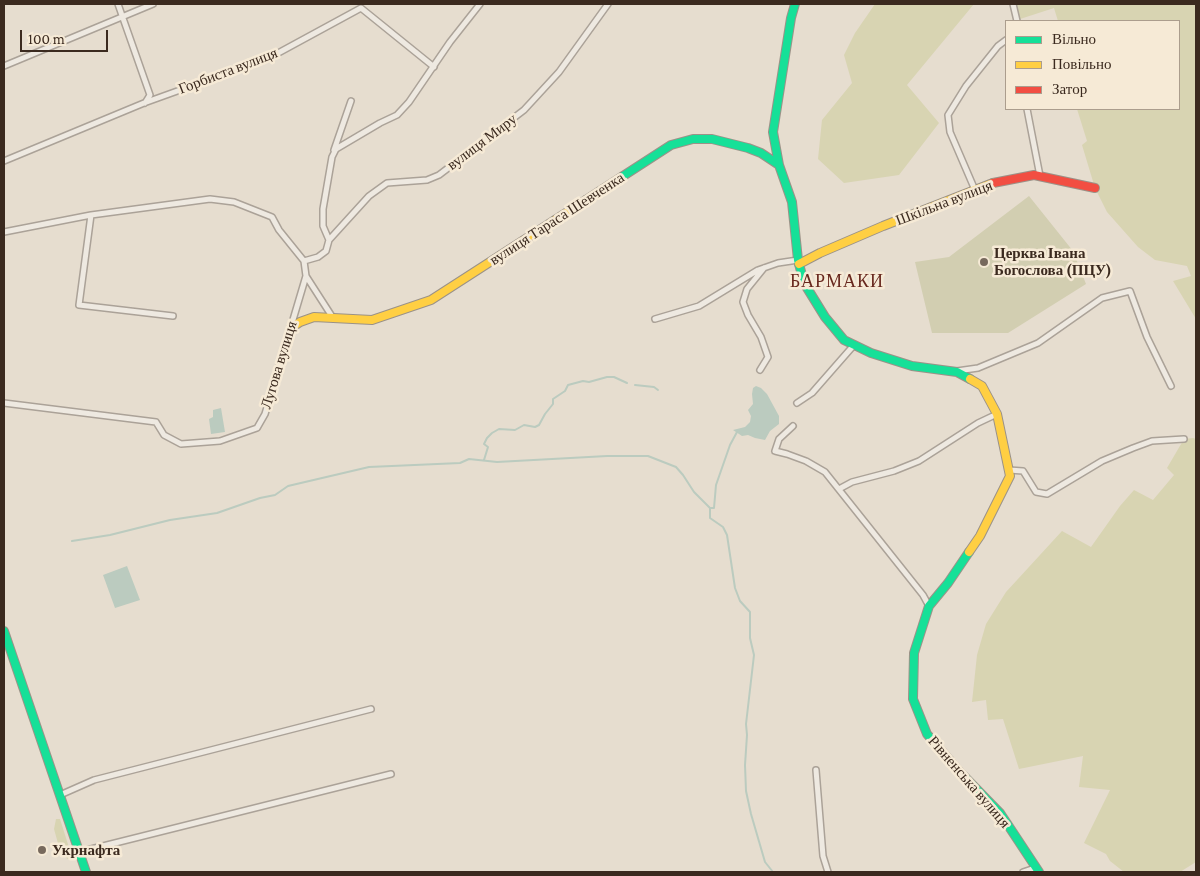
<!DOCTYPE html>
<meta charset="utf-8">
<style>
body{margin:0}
#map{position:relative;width:1200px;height:876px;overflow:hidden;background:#e6ddcf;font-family:"Crimson Pro",serif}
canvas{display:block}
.frame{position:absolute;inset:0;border:5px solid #3b2a1f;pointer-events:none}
.legend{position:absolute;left:1005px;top:20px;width:175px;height:90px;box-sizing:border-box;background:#f6ead6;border:1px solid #ab9d8d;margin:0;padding:6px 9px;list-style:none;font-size:15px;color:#3b2a1f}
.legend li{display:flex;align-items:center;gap:10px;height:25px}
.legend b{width:25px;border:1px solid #ab9d8d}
.scale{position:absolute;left:20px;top:30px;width:88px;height:22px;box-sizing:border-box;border:2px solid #3b2a1f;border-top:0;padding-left:6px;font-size:15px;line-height:18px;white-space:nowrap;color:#3b2a1f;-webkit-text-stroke:4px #f6ead6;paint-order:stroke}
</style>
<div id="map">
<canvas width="1200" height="876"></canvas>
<div class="frame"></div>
<ul class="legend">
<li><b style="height:6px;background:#16e098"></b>Вільно</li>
<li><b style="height:6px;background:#ffcf43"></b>Повільно</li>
<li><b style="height:6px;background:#f24e42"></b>Затор</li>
</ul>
<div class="scale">100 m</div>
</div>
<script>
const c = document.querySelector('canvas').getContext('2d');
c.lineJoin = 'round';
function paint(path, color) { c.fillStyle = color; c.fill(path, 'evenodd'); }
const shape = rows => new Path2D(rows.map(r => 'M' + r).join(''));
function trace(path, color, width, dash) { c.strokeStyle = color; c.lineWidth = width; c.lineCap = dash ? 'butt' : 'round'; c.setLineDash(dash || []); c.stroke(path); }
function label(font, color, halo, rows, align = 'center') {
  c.font = font + ' "Crimson Pro",serif'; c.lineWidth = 5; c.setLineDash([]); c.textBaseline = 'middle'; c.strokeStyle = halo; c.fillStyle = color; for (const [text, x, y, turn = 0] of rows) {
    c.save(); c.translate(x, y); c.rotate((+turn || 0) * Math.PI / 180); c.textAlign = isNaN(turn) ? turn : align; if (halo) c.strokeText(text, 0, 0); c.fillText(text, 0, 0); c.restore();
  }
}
paint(shape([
 [875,4,974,4,907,85,939,123,899,175,844,183,818,159,822,120,852,83,844,55,855,33],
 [1016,4,1196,4,1196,319,1173,281,1191,276,1187,266,1155,260,1138,247,1107,212,1095,188,1082,145,1087,141,1077,109,1179,109,1179,21,1058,21,1054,8,1017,20],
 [1193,438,1196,439,1196,862,1180,872,1124,872,1110,861,1106,854,1084,843,1110,790,1079,787,1083,756,1019,769,1003,719,988,720,986,700,972,702,977,655,986,624,1006,592,1062,531,1091,547,1120,506,1134,490,1153,500,1174,475,1167,468,1184,439],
 [56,819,60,819,72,857,68,859,66,858,59,847,54,829]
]), '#d8d4b2');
paint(shape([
 [1029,196,1073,251,1086,284,1008,333,932,333,915,262,949,257]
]), '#d2ceb1');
paint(shape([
 [756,386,761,388,767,394,779,416,779,424,770,431,765,440,755,438,748,435,742,436,733,430,745,427,750,422,751,416,748,410,753,404,752,394,753,388],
 [221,408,225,432,211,434,209,419,213,417,213,410],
 [127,566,140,600,115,608,103,575]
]), '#bbcbbf');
trace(shape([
 [635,385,654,387,658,390],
 [484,460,488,447,484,444,487,438,492,433,499,429,515,430,524,425,535,427,539,425,545,414,553,404,553,399,565,391,568,385,583,381,589,382,607,377,614,377,627,383],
 [710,508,714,508,716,485,730,445,737,432],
 [72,541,110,535,170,520,217,513,260,498,275,495,288,486,369,467,460,463,469,459,497,462,607,456,648,456,676,467,683,475,694,492,710,508,710,518,723,527,727,535,735,588,740,601,750,612,750,638,754,655,746,724,747,735,745,765,746,791,751,814,765,862,773,872]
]), '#bbcbbf', 2);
const street = shape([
 [118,4,150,95,145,103],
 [1013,4,1017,21],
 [4,66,153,4],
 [1027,109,1040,176],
 [334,150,351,101],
 [4,161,144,103,269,58,361,8,434,67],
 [975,190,950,132,948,115,966,86,998,46,1006,40],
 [91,215,79,305,173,316],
 [4,232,91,215,210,199,234,202,272,217,279,230,304,261,306,276,333,318],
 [329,240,369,196,387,183,427,180,439,175,524,110,559,72,608,4],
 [304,261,318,257,326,251,329,240,323,226,323,209,332,157,336,149,380,123,397,115,409,102,450,42,480,4],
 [655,319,699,306,758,270,778,263,798,260],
 [760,370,768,357,761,337,748,315,743,302,747,289,764,268],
 [957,371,978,368,1038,343,1102,298,1130,291,1147,337,1171,386],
 [4,403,156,422,164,435,181,444,220,441,257,428,265,414,306,276],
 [797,403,812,393,854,345],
 [793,426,779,439,775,451,787,454,806,461,825,472,923,595,929,606],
 [1009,470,1023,471,1036,492,1047,494,1102,461,1133,448,1152,441,1184,439],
 [839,489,852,482,894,471,919,461,978,423,997,414],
 [816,770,823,856,828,872],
 [60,795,94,780,371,709],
 [79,852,391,774],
 [1023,872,1035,868]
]);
const fast = shape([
 [795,4,791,18,773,132,779,165,792,202,798,260,804,283,825,317,844,340,871,353,912,366,957,372,970,379],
 [586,200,671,145,693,139,712,139,748,148,761,153,779,165],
 [969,552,948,583,929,606,914,653,913,699,927,734,959,771,1000,813,1039,872],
 [4,631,86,872]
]);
const slow = shape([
 [799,264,820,253,883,226,993,183],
 [291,328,300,322,314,317,372,320,431,300,586,200],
 [969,552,980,536,1010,476,997,414,982,386,970,379]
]);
const jam = shape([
 [993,183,1034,175,1095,188]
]);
trace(street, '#aba298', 8);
trace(fast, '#9b9288', 10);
trace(slow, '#9b9288', 10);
trace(jam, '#9b9288', 10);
trace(street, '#eee9e1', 5);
trace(fast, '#16e098', 8);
trace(slow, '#ffcf43', 8);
trace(jam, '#f24e42', 8);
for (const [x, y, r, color] of [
 [984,262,5,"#77695d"],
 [42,850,5,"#77695d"]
]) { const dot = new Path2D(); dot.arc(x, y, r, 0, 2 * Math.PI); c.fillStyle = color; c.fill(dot); trace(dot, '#f6ead6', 2); }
label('15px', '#3b2a1f', '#f6ead6', [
 ["Горбиста вулиця",228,71,-21],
 ["вулиця Миру",482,142,-37],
 ["Шкільна вулиця",944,203,-21],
 ["вулиця Тараса Шевченка",557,219,-33],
 ["Лугова вулиця",279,365,-73],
 ["Рівненська вулиця",969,782,49]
]);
label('bold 15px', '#3b2a1f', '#f6ead6', [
 ["Церква Івана",994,253],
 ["Богослова (ПЦУ)",994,270],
 ["Укрнафта",52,850]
], 'left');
c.letterSpacing = '1px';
label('18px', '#68281e', '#f6ead6', [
 ["БАРМАКИ",837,281]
]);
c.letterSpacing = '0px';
</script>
